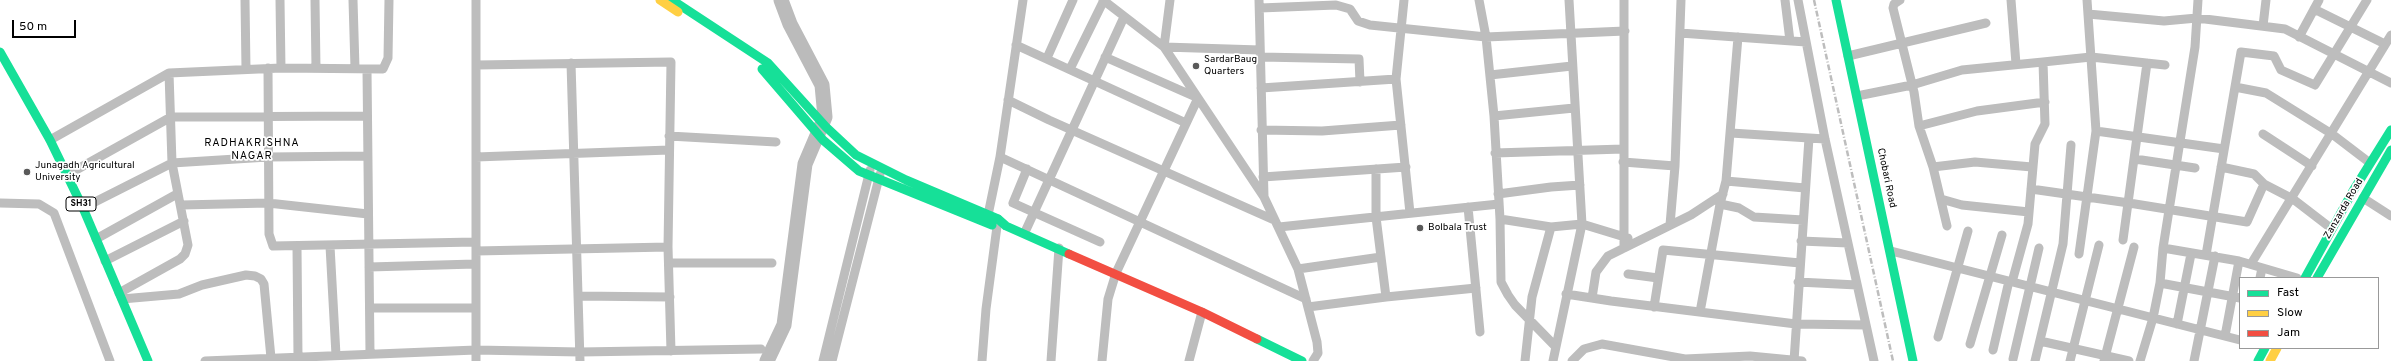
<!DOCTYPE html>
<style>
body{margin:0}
#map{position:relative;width:2391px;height:361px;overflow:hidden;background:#fff;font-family:Overpass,sans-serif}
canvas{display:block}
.legend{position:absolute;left:2239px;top:277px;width:140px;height:72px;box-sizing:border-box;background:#fff;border:1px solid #999;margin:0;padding:5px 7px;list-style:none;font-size:12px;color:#000}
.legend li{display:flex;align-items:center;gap:8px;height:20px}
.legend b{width:20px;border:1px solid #999}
.scale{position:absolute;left:12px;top:20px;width:64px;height:18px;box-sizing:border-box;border:2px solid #000;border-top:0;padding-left:5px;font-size:12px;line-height:14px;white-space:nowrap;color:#000;-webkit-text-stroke:3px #fff;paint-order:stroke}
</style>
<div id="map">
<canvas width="2391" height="361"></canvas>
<ul class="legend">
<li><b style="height:5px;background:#16e098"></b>Fast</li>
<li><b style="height:5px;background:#ffcf43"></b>Slow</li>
<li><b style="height:5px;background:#f24e42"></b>Jam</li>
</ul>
<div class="scale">50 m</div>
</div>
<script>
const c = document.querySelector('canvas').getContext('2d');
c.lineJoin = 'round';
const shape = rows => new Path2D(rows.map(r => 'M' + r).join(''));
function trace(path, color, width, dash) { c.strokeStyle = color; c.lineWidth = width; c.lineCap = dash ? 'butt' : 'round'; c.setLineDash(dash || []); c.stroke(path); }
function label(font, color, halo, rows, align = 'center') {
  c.font = font + ' Overpass,sans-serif'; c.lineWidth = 3.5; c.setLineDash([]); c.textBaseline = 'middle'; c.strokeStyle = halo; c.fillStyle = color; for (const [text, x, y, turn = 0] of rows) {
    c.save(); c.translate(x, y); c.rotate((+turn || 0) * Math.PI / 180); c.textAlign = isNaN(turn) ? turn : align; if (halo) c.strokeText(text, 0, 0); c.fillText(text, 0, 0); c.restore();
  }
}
trace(shape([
 [767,361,784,325,805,164,825,117,822,85,790,24,781,0]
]), '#bbb', 15);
trace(shape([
 [245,0,246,69],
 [280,0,281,68],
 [315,0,316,68],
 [353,0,355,68],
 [476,0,476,361],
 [1103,0,1164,47,1264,197,1298,269,1317,342,1318,353,1313,361],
 [1170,0,1164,47,1260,50],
 [1259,0,1264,196],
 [1404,0,1396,79,1410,213],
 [1479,0,1486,37,1494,116,1500,219,1501,282,1508,295,1515,305,1555,346],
 [1785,0,1790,41],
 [1798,0,1825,139,1874,361],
 [1900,0,1894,4,1893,8,1914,92,1919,126,1933,167,1947,226],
 [2011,0,2016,64],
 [1260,8,1336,5,1350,9,1358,21,1370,25,1486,37,1625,31],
 [2314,9,2385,44],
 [2088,14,2164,21,2197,18,2285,29,2391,83],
 [2263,26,2266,0],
 [1680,33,1806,42],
 [2299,37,2319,0],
 [1016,45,1186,123],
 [1848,56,1986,23],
 [1261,57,1359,59,1360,82],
 [1047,58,1073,0],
 [571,63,580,361],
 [477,65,671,62,668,247,671,351],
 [268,68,269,234,273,246,475,242],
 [1070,69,1104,0],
 [367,70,370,353],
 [1490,75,1572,66],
 [2235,87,2266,93,2332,134,2370,163],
 [1261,88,1396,79],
 [1857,96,1912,85,1962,70,2043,62,2091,57,2165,65],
 [1008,100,1049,120,1274,220],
 [1494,116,1574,108],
 [1919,126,1977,111,2045,102],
 [1261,130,1322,131,1401,125],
 [2096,131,2224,149],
 [1731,133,1825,139],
 [2263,134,2312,166],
 [669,136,776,142],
 [50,140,169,73,281,68,383,69,388,58,389,0],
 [1495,153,1623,149],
 [476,157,669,150],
 [1000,157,1306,299],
 [2135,159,2195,168],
 [1623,162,1675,166],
 [1933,167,1975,162,2032,167],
 [2221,167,2254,174,2264,184,2293,199,2332,229],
 [1027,169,1013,203,1100,242],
 [1376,169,1376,217,1386,297],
 [67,175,171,117,367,116],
 [1263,177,1406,167],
 [1726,181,1805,188],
 [2031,189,2129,203,2247,222,2264,184],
 [1498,194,1551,187,1580,185],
 [2363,198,2391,216],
 [1941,199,1962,205,2029,212],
 [0,203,39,204,54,213,110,361],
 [1720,204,1739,208,1754,217,1803,220],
 [181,205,268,203,368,214],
 [1468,207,1480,332],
 [83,208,172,163,268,157,367,156],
 [988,215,1000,157,1023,0],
 [1500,219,1551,227,1582,224,1628,238],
 [1670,225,1675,166,1681,0],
 [1279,227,1499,204],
 [1025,232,1124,17],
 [96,239,177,194],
 [2123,240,2147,63],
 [1801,241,1848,243],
 [330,246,336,355],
 [297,247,298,357],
 [1624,248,1624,0],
 [2163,248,2239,261,2297,278],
 [476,251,668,247],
 [1891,251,2240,340],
 [2079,254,2096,131,2087,0],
 [2206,255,2241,52,2274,56,2281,70,2315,85,2367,0],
 [105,261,184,221],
 [669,263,772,263],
 [2251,264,2391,35],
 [369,267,475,264],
 [1298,269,1381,257],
 [1628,274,1658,278],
 [2260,278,2262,268],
 [1798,282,1857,285],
 [2012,282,2028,224,2035,144,2045,124,2043,62],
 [2160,283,2240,298],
 [119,293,180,259,185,254,188,245,172,163,169,73],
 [1566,294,1611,301,1796,324,1866,325],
 [579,296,670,297],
 [1592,298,1596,272,1608,256,1691,215,1723,194],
 [122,299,179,294,202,285,246,275,255,276,261,279,264,284,271,358],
 [1308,307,1386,297,1476,288],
 [1654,307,1663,250,1800,263],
 [370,308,475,308],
 [1700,312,1720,204,1726,181,1738,37],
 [2177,324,2191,254],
 [2225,336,2239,261],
 [1938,337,1968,231],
 [2040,341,2129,361],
 [1970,344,2002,235],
 [1993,350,2009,281],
 [2013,359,2039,248],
 [205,361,476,350,580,352,761,349],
 [823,361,870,170],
 [832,361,880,174],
 [982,361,986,309,998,219],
 [1051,361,1059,248],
 [1102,361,1108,299,1116,273,1198,98,1105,57],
 [1189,361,1202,312],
 [1525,361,1532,297,1551,227],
 [1553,361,1582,224,1569,0],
 [1572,361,1584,349,1602,344,1685,359,1750,356,1802,361],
 [1794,361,1809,138],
 [2035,361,2063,244,2071,145],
 [2070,361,2099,245],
 [2104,361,2134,247],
 [2140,361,2153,318,2160,283,2163,248,2195,47,2198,0],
 [2194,361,2215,256]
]), '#bdbdbd', 9);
trace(shape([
 [672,0,768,63,826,127,856,155,906,180,998,219,1006,226,1069,254],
 [1836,0,1913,361],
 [0,52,50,140,83,208,148,361],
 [762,69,823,140,859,171,992,225],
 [2305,278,2353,191,2391,130],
 [2317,278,2391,150],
 [1257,339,1302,361],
 [2258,361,2265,348]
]), '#16e098', 9);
trace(shape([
 [660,0,678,12],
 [2270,361,2277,348]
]), '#ffcf43', 9);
trace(shape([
 [1069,254,1202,312,1257,339]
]), '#f24e42', 9);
trace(shape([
 [1814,0,1893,361]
]), '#bdbdbd', 2.5, [6, 2, 1, 2]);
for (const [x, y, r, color] of [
 [1196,66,4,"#595959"],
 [27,172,4,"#595959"],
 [1420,228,4,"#595959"]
]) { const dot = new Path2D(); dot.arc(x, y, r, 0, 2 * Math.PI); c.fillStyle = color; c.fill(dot); trace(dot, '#fff', 1.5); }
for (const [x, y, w] of [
 [81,204,30]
]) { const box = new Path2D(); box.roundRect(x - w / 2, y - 7, w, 14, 3); c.fillStyle = '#fff'; c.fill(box); trace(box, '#000', 1); }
label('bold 9px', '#000', null, [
 ["SH31",81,204]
]);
label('10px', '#000', '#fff', [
 ["SardarBaug",1204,60],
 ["Quarters",1204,72],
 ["Junagadh Agricultural",35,166],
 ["University",35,178],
 ["Bolbala Trust",1428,228]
], 'left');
label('10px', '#000', '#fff', [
 ["Chobari Road",1886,178,78],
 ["Zanzarda Road",2344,209,-60]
]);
c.letterSpacing = '1px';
label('11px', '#000', '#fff', [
 ["RADHAKRISHNA",252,144],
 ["NAGAR",252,157]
]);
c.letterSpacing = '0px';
</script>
